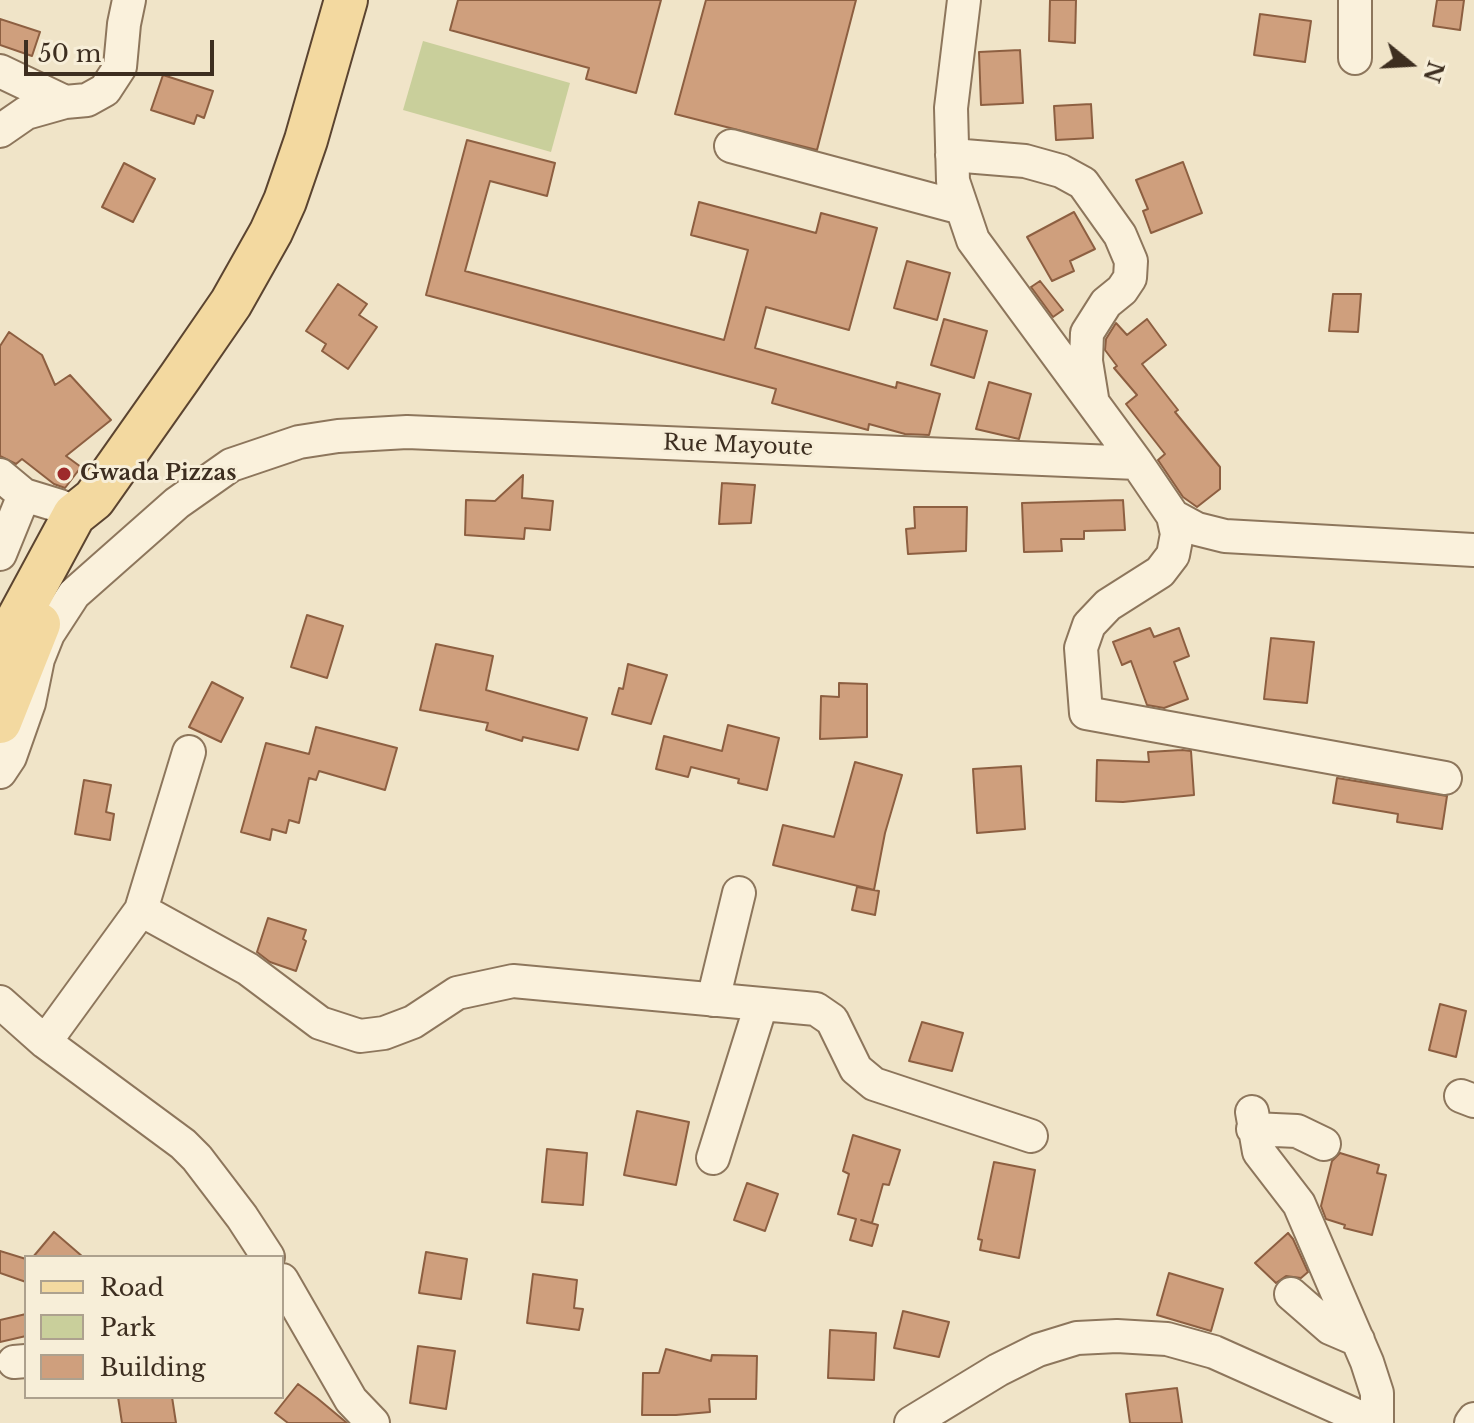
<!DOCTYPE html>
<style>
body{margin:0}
#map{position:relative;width:1474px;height:1423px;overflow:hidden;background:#f0e4c8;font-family:"Libre Baskerville",serif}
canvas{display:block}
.legend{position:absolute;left:24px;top:1255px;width:260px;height:144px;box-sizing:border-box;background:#f7eed8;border:2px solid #ada18e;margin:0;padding:10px 14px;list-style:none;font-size:24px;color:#3d2e20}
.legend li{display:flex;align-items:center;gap:16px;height:40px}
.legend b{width:40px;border:2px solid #ada18e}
.north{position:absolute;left:1370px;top:24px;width:80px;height:80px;-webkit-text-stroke:6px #f7eed8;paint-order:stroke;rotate:108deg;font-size:22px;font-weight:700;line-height:32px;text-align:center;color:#3d2e20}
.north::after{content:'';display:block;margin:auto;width:28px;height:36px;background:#3d2e20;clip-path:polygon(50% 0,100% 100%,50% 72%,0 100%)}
.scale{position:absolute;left:24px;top:40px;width:190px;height:36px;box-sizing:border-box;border:4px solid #3d2e20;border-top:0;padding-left:10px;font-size:24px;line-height:28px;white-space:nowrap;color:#3d2e20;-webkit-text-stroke:6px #f7eed8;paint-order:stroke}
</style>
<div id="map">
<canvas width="1474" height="1423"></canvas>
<ul class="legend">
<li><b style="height:10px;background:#f3d9a0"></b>Road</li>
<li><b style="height:22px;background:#c9cf9b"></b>Park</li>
<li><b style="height:22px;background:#cf9f7d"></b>Building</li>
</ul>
<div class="north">N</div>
<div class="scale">50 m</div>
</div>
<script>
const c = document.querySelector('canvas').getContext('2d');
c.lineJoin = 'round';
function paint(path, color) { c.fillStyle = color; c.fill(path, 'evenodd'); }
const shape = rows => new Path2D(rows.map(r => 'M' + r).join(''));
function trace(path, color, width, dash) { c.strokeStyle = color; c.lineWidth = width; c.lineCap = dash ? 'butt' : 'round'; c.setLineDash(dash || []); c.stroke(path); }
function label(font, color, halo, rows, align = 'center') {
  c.font = font + ' "Libre Baskerville",serif'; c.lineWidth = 6; c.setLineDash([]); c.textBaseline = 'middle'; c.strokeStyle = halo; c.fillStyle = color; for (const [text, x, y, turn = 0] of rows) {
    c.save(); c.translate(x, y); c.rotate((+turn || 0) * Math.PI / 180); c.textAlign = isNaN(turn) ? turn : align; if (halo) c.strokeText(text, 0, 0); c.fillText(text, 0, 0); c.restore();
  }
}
paint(shape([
 [423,41,570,83,551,152,403,110]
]), '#c9cf9b');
const building = shape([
 [458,0,661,0,636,93,586,79,589,68,450,30,458,0],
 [706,0,856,0,817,150,675,114,706,0],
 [1050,0,1076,0,1075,43,1049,41,1050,0],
 [1437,0,1464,0,1460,30,1433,26,1437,0],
 [1260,14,1311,21,1305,62,1254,55,1260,14],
 [0,19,40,32,32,56,0,45,0,19],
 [1020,50,1023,103,981,105,979,52,1020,50],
 [163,75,213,91,204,118,197,115,194,124,151,110,163,75],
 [1091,104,1093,138,1056,140,1054,106,1091,104],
 [467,140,555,163,547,196,490,181,465,271,724,340,748,250,691,235,699,202,816,233,821,213,877,228,849,330,766,307,755,348,896,388,897,382,940,394,929,435,905,434,869,424,868,430,772,403,776,389,426,295,467,140],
 [1183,162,1202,213,1151,233,1143,211,1148,209,1136,180,1183,162],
 [124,163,155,179,133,222,102,207,124,163],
 [1074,212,1095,249,1070,261,1074,271,1052,281,1027,237,1074,212],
 [907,261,950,273,937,320,894,308,907,261],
 [1040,281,1063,310,1053,317,1031,287,1040,281],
 [338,284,367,304,359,315,377,327,348,369,322,351,326,344,306,331,338,284],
 [1333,294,1361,294,1358,332,1329,331,1333,294],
 [944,319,987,331,974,378,931,365,944,319],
 [1147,319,1166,345,1142,364,1178,410,1175,412,1220,467,1220,489,1197,507,1183,497,1158,460,1165,454,1126,404,1137,395,1114,368,1117,366,1105,350,1106,339,1116,323,1127,335,1147,319],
 [9,332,42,355,55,385,70,375,111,420,66,456,81,467,65,488,54,484,22,459,16,464,0,456,0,346,9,332],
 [989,382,1031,394,1019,439,976,429,989,382],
 [523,475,522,498,553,501,550,530,525,528,524,539,465,535,466,500,495,501,523,475],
 [722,483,755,485,751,523,719,524,722,483],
 [1123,500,1125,530,1084,531,1084,539,1061,539,1062,551,1024,552,1022,503,1123,500],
 [914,507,967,507,966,551,908,554,906,529,915,528,914,507],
 [307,615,343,626,327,678,291,667,307,615],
 [1150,628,1154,637,1179,628,1189,656,1174,662,1188,699,1164,708,1147,705,1131,661,1122,665,1113,642,1150,628],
 [1271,638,1314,642,1307,703,1264,699,1271,638],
 [436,644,493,656,486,690,587,718,578,750,523,737,522,741,486,730,488,723,420,710,436,644],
 [628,664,667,675,651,724,612,714,619,688,623,689,628,664],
 [212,682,243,698,221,742,189,727,212,682],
 [839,683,867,684,867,737,820,739,821,696,839,697,839,683],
 [728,725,779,738,767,790,738,783,739,779,691,767,688,777,656,769,664,736,722,751,728,725],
 [316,727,397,748,385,790,319,771,316,780,309,778,299,823,289,820,286,833,272,829,270,840,241,832,266,743,309,754,316,727],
 [1182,750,1191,751,1194,795,1123,802,1096,801,1097,760,1149,762,1148,752,1182,750],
 [855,762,902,775,885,833,874,890,773,865,783,825,834,837,855,762],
 [1021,766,1025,829,977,833,973,769,1021,766],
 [1337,778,1447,796,1442,829,1397,822,1398,814,1333,803,1337,778],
 [84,780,111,785,106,812,114,814,110,840,75,834,84,780],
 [857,887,879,891,875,915,852,910,857,887],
 [268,918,306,930,303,939,306,941,296,971,270,962,257,952,268,918],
 [1440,1004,1466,1011,1456,1057,1429,1050,1440,1004],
 [922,1022,963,1033,952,1071,909,1061,922,1022],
 [637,1111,689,1122,676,1185,624,1175,637,1111],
 [853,1135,900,1150,889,1185,883,1184,872,1223,861,1220,878,1225,872,1246,850,1240,856,1219,838,1214,849,1174,843,1171,853,1135],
 [547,1149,587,1153,583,1205,542,1202,547,1149],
 [1340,1153,1379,1165,1377,1173,1386,1175,1372,1235,1344,1228,1345,1225,1326,1219,1321,1206,1332,1161,1340,1153],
 [994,1162,1035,1170,1019,1258,980,1250,982,1240,978,1239,994,1162],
 [747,1183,778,1194,765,1231,734,1220,747,1183],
 [54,1232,83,1257,33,1257,54,1232],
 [1288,1233,1293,1239,1308,1272,1301,1278,1286,1276,1276,1283,1255,1263,1288,1233],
 [0,1251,26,1259,26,1282,0,1273,0,1251],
 [426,1252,467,1259,461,1299,419,1293,426,1252],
 [1169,1273,1223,1289,1211,1331,1157,1315,1169,1273],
 [533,1274,577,1280,574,1308,583,1309,579,1330,527,1323,533,1274],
 [903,1311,949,1322,939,1357,894,1348,903,1311],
 [26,1314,26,1336,0,1342,0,1320,26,1314],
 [830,1330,876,1333,874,1380,828,1378,830,1330],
 [418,1346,455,1351,446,1409,410,1403,418,1346],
 [666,1349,711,1361,712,1355,757,1356,756,1399,709,1399,710,1412,676,1415,642,1415,643,1373,659,1373,666,1349],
 [298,1384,317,1398,347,1423,288,1423,275,1413,298,1384],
 [1177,1388,1182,1423,1130,1423,1126,1394,1177,1388],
 [118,1397,172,1397,176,1423,122,1423,118,1397]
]);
paint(building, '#cf9f7d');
trace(building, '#8d5f41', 2);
const minor = shape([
 [964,0,951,108,953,181,973,240,1137,463,1173,516,1197,529,1225,536,1474,550],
 [1355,0,1355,58],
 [0,71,65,102,87,100,105,90,120,67,124,24,129,0],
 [0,131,26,113,65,102],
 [731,146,962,208],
 [952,155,1025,161,1061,171,1083,183,1120,235,1131,261,1130,278,1122,290,1106,303,1087,333,1086,361,1092,398],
 [0,475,24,495],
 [1173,516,1177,534,1173,555,1160,572,1108,605,1089,625,1081,648,1086,713,1445,778],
 [0,554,24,495,60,506,74,515],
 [0,772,10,757,29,703,38,659,48,634,74,594,177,503,231,465,299,442,338,436,407,432,1137,463],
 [141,910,248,969,320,1023,360,1036,384,1033,413,1022,457,993,513,981,816,1009,832,1020,856,1069,874,1084,1031,1136],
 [713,1000,739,893],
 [0,1002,45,1042,183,1144,197,1158,242,1217,268,1257],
 [45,1042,141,910,189,752],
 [1461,1096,1474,1101],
 [1252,1112,1259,1152,1299,1204,1367,1362,1377,1393,1377,1423],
 [1253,1129,1297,1131,1324,1144],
 [713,1158,761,1005],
 [282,1280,351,1400,373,1423],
 [1291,1294,1330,1328,1358,1340],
 [14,1362,26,1361],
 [911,1423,998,1370,1038,1350,1077,1338,1117,1336,1167,1339,1214,1352,1373,1423],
 [1471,1423,1474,1419]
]);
const major = shape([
 [0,652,74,515,94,499,180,377,231,303,271,232,285,201,306,140,346,0],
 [0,722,39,624]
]);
trace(minor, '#8d765c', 36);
trace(major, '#5b4430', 46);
trace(minor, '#faf1dc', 32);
trace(major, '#f3d9a0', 42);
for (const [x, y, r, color] of [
 [64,474,8,"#9e2a2b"]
]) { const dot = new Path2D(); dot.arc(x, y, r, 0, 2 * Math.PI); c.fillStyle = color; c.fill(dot); trace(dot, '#f7eed8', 3); }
label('22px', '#3d2e20', '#f7eed8', [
 ["Rue Mayoute",738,446,2]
]);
label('bold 22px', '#3d2e20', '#f7eed8', [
 ["Gwada Pizzas",80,474]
], 'left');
</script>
